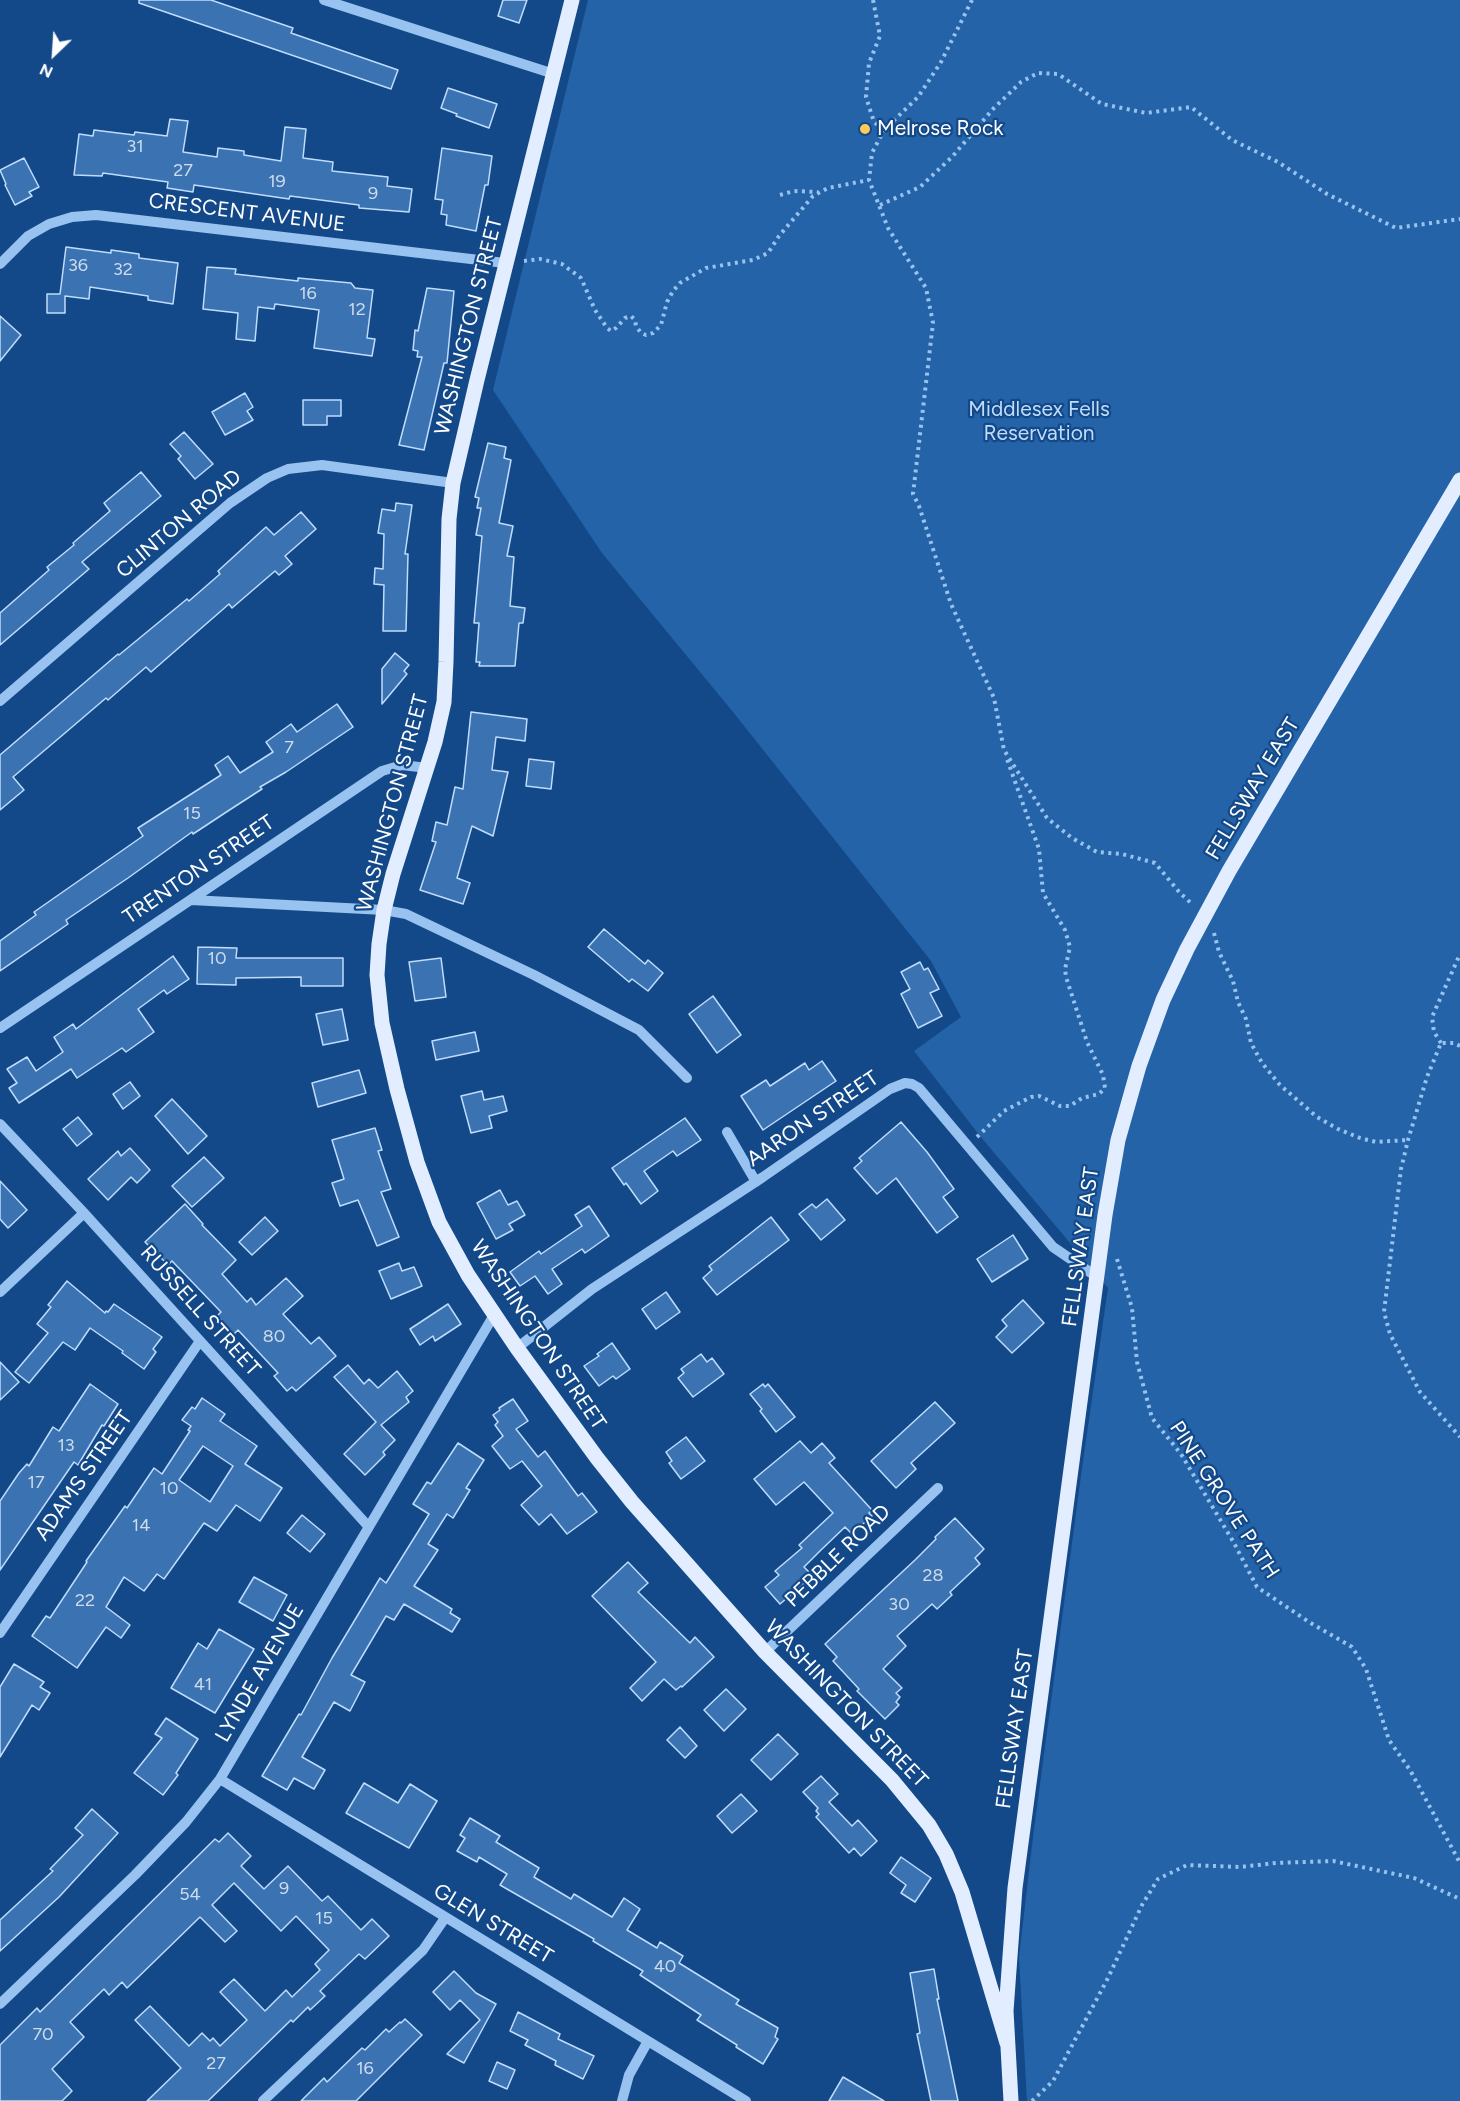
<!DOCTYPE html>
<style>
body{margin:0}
#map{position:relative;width:1460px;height:2101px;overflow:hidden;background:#134989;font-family:Figtree,sans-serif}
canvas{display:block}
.north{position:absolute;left:24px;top:24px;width:60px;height:60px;-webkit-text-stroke:4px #134989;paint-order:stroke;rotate:205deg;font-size:16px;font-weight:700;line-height:24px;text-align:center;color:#fff}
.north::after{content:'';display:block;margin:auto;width:21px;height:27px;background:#fff;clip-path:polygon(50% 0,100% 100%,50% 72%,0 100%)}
</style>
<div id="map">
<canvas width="1460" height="2101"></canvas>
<div class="north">N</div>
</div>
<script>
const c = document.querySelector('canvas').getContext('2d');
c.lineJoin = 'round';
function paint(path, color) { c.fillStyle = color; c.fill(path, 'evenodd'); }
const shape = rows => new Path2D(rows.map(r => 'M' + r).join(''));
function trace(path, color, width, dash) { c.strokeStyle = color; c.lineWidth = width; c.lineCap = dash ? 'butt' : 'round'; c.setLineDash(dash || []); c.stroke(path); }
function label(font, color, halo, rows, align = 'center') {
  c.font = font + ' Figtree,sans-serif'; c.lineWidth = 4.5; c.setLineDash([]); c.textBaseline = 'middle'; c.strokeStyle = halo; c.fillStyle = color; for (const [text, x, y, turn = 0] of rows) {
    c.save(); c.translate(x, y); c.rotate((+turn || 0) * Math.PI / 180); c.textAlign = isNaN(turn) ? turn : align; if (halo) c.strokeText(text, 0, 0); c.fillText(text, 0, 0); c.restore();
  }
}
paint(shape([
 [588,0,1460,0,1460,2101,1027,2101,1019,1957,1033,1837,1082,1468,1108,1288,980,1136,914,1051,961,1017,931,961,733,712,602,553,493,390]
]), '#2463a8');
const building = shape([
 [139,0,211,0,293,28,291,33,398,70,391,89,139,3,139,0],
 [503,0,527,0,519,23,498,16,503,0],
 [448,88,497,104,489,128,456,116,457,114,441,108,448,88],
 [170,119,188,121,183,152,217,157,218,148,244,151,244,155,281,161,285,127,306,129,303,158,333,162,332,171,388,177,387,186,412,189,409,212,359,208,359,205,290,196,289,199,194,185,193,192,167,188,168,182,103,173,102,176,74,175,79,134,93,136,94,130,134,135,135,132,167,136,170,119],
 [442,148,492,156,488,185,485,185,476,231,446,225,447,215,441,214,443,200,435,199,442,148],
 [24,158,39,187,29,192,32,196,15,205,5,185,6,184,0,170,24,158],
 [66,247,111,253,111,250,139,254,139,258,178,263,173,304,148,300,148,296,90,287,89,299,65,296,65,313,47,313,47,294,60,294,66,247],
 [207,267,236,269,235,274,298,281,298,278,351,283,355,288,373,290,367,338,375,339,372,356,314,348,319,310,275,304,274,309,258,307,255,341,236,339,238,313,203,309,207,267],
 [427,288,454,291,447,363,444,363,424,450,399,445,422,357,417,357,418,351,413,350,415,330,418,331,427,288],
 [0,316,21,335,0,361,0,316],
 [245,393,253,407,247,411,253,420,225,435,212,412,245,393],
 [303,400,341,400,341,416,327,416,327,425,303,425,303,400],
 [184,432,213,464,195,479,178,459,181,456,170,444,184,432],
 [488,443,506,447,504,458,511,460,499,523,513,526,507,556,514,557,510,606,525,608,523,623,519,623,515,666,479,666,480,662,476,662,479,623,474,623,482,536,476,535,481,508,477,508,479,498,475,497,488,443],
 [141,472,161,496,82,562,89,569,0,645,0,613,49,570,47,567,74,545,73,543,110,511,104,503,141,472],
 [396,503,412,505,405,554,408,554,406,631,383,631,384,585,374,584,375,568,383,569,384,534,378,533,382,509,395,511,396,503],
 [301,512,316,529,285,556,292,564,279,575,275,571,232,608,229,604,151,672,146,667,108,700,106,698,65,733,13,777,24,790,0,810,0,755,118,654,119,655,187,599,189,601,220,574,218,571,266,527,274,535,301,512],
 [395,653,409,665,404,671,407,674,382,704,382,669,395,653],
 [337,704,353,727,286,772,260,787,262,789,231,809,193,834,192,832,128,878,66,920,68,924,0,971,0,941,36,915,34,912,143,836,138,828,221,775,215,765,228,756,240,773,273,752,266,742,291,724,297,732,337,704],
 [471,712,527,719,525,741,496,737,492,770,508,772,493,836,472,826,457,878,470,883,463,904,420,890,436,842,432,841,436,822,447,825,455,787,463,789,471,712],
 [529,759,554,762,551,789,526,786,529,759],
 [604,929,645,964,648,960,663,973,648,991,632,979,629,982,588,947,604,929],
 [198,947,237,948,236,958,343,958,343,986,301,986,301,977,236,978,236,985,197,984,198,947],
 [173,956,189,979,167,994,164,990,138,1009,154,1032,126,1052,122,1048,77,1078,71,1069,19,1103,9,1088,17,1083,7,1069,27,1057,36,1071,63,1052,54,1037,73,1024,76,1029,173,956],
 [441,958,446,997,415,1001,409,962,441,958],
 [920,962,924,970,928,968,939,989,930,993,942,1016,918,1028,901,994,910,989,901,972,920,962],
 [713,996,741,1035,717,1053,689,1014,713,996],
 [342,1009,348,1040,323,1045,316,1014,342,1009],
 [475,1032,479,1051,436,1060,432,1041,475,1032],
 [822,1061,836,1081,763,1130,741,1096,766,1080,770,1086,805,1063,809,1070,822,1061],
 [359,1070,366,1093,318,1107,312,1083,359,1070],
 [130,1082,140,1096,123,1109,113,1094,130,1082],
 [482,1091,484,1100,503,1096,507,1111,489,1116,492,1128,471,1133,461,1096,482,1091],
 [172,1099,207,1136,188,1154,155,1116,172,1099],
 [78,1117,92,1134,77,1146,63,1129,78,1117],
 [685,1118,701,1140,677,1156,673,1151,644,1171,658,1191,641,1204,626,1183,624,1185,612,1168,685,1118],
 [901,1122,927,1152,954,1189,943,1197,958,1217,937,1233,896,1178,877,1194,854,1168,862,1161,859,1158,901,1122],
 [375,1128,382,1150,378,1151,391,1189,381,1192,399,1237,377,1246,358,1200,340,1206,332,1183,344,1179,332,1140,375,1128],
 [130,1148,150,1170,137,1183,131,1177,108,1200,88,1179,118,1151,121,1156,130,1148],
 [204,1157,224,1178,192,1207,172,1186,204,1157],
 [0,1181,27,1210,8,1228,0,1219,0,1181],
 [500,1190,508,1205,517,1201,525,1215,509,1224,513,1230,496,1239,477,1203,500,1190],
 [827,1199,845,1220,821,1240,799,1214,812,1204,816,1208,827,1199],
 [185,1204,203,1224,202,1225,236,1260,222,1274,247,1302,251,1298,256,1305,286,1278,303,1296,283,1314,311,1344,319,1337,336,1356,296,1391,292,1387,287,1391,274,1376,278,1373,238,1330,234,1334,217,1316,221,1312,172,1261,168,1265,145,1242,185,1204],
 [589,1206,609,1236,585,1253,582,1249,552,1269,562,1284,548,1294,535,1276,520,1286,510,1272,539,1251,541,1254,582,1226,575,1215,589,1206],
 [265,1217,278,1231,252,1255,239,1242,265,1217],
 [771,1217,789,1240,717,1295,703,1278,712,1270,709,1266,771,1217],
 [1013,1235,1028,1259,992,1282,977,1259,1013,1235],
 [399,1263,402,1271,414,1267,422,1286,391,1299,379,1271,399,1263],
 [67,1281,105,1313,106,1311,108,1312,114,1304,162,1337,153,1349,156,1352,144,1369,122,1353,123,1351,90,1328,75,1350,63,1342,29,1383,15,1372,48,1333,37,1324,51,1307,48,1305,67,1281],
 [666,1292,680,1312,656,1329,642,1309,666,1292],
 [1023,1300,1044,1323,1012,1353,996,1337,1007,1326,1002,1320,1023,1300],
 [448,1304,461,1324,435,1341,433,1336,420,1345,410,1329,448,1304],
 [612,1343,630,1369,616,1379,613,1376,599,1386,584,1366,599,1356,597,1354,612,1343],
 [701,1354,707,1362,712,1358,724,1374,693,1397,678,1378,684,1373,681,1369,701,1354],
 [0,1362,19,1382,0,1400,0,1362],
 [348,1365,364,1384,369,1379,378,1388,397,1371,413,1391,406,1397,409,1402,381,1425,395,1440,383,1452,385,1455,365,1475,344,1454,376,1422,334,1377,348,1365],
 [90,1384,118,1404,104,1426,102,1425,78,1465,74,1462,0,1570,0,1501,19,1473,27,1464,29,1466,53,1427,59,1431,90,1384],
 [763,1384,765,1387,768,1384,795,1417,776,1432,760,1411,762,1409,750,1394,763,1384],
 [202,1398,225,1414,220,1421,257,1446,245,1464,282,1488,260,1521,236,1505,217,1531,204,1523,164,1579,157,1574,144,1591,124,1577,106,1607,130,1625,121,1638,106,1627,77,1668,32,1636,46,1616,50,1618,87,1562,86,1561,125,1506,127,1508,154,1468,162,1474,190,1431,188,1430,191,1426,182,1420,192,1407,195,1409,202,1398],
 [203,1446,233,1466,210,1502,179,1480,203,1446],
 [513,1399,528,1421,516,1429,538,1457,545,1451,578,1496,582,1493,597,1512,567,1534,551,1514,539,1525,521,1505,542,1486,522,1461,510,1469,492,1446,503,1436,495,1425,498,1422,493,1415,500,1410,499,1408,513,1399],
 [935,1402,955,1423,911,1463,916,1469,896,1488,871,1461,935,1402],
 [686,1437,705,1461,681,1479,669,1463,672,1461,666,1452,686,1437],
 [800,1441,811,1453,822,1443,835,1458,829,1463,872,1510,869,1513,872,1516,852,1534,845,1527,821,1550,804,1567,813,1576,780,1604,765,1587,779,1575,775,1571,802,1548,799,1545,833,1513,804,1482,776,1505,754,1479,800,1441],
 [458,1443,484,1460,466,1488,470,1490,453,1518,447,1514,428,1544,438,1550,414,1586,452,1609,450,1613,460,1619,452,1632,404,1604,394,1620,386,1616,351,1675,365,1682,350,1711,334,1702,302,1757,325,1770,314,1789,294,1778,287,1790,262,1776,299,1714,301,1715,332,1658,380,1578,386,1583,429,1514,413,1504,427,1482,431,1484,458,1443],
 [302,1515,325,1534,310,1552,287,1533,302,1515],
 [955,1518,984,1549,975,1558,980,1564,950,1592,952,1595,937,1609,932,1604,897,1636,906,1646,883,1669,902,1688,896,1693,900,1697,896,1702,899,1705,885,1719,857,1691,859,1689,833,1661,837,1657,825,1644,915,1560,936,1539,935,1537,955,1518],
 [628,1562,648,1583,638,1592,690,1643,695,1637,714,1657,682,1687,681,1686,676,1690,664,1679,642,1701,630,1688,656,1662,592,1596,628,1562],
 [254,1577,287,1595,273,1621,239,1602,254,1577],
 [219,1629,254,1649,215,1713,171,1688,198,1643,207,1649,219,1629],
 [14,1664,44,1682,40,1687,50,1693,39,1710,32,1705,0,1757,0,1687,14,1664],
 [726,1689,746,1709,724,1731,704,1710,726,1689],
 [166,1718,198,1739,176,1773,178,1775,163,1795,134,1773,162,1738,155,1734,166,1718],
 [680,1727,697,1746,685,1758,667,1740,680,1727],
 [778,1734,798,1754,771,1780,751,1760,778,1734],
 [821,1776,838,1794,829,1802,852,1826,858,1820,877,1841,861,1856,854,1848,849,1853,816,1817,819,1814,816,1811,818,1808,803,1792,821,1776],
 [364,1783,398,1803,410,1784,437,1801,409,1848,346,1813,364,1783],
 [741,1794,757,1811,732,1833,717,1816,741,1794],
 [92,1809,118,1833,59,1897,0,1951,0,1920,53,1871,50,1869,83,1835,75,1828,92,1809],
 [470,1818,500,1836,496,1842,539,1868,534,1877,571,1899,574,1894,612,1917,624,1898,640,1909,627,1930,657,1948,660,1942,683,1956,679,1963,739,2000,736,2004,778,2028,775,2037,778,2039,763,2064,736,2047,737,2045,697,2020,701,2015,640,1975,643,1971,593,1941,594,1939,500,1885,507,1874,479,1857,477,1862,457,1851,465,1838,460,1835,470,1818],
 [228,1833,251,1856,241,1866,264,1889,288,1866,322,1901,328,1896,361,1930,372,1919,389,1936,365,1959,359,1954,320,1991,325,1996,310,2010,308,2007,293,2022,291,2020,208,2101,147,2101,181,2068,135,2020,150,2006,189,2046,202,2033,210,2041,213,2038,220,2046,247,2020,220,1992,234,1979,265,2011,286,1990,292,1997,320,1970,315,1964,329,1950,296,1916,281,1931,234,1883,212,1905,237,1931,225,1942,200,1917,127,1988,122,1982,109,1995,104,1989,70,2022,84,2037,52,2069,72,2091,62,2101,0,2101,0,2045,37,2008,40,2012,215,1839,219,1842,228,1833],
 [901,1857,931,1878,915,1902,901,1893,906,1885,890,1873,901,1857],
 [934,1969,939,1999,937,1999,958,2101,931,2101,917,2034,920,2033,910,1973,934,1969],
 [454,1971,476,1993,496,2004,464,2063,447,2054,480,2020,460,2000,450,2010,433,1992,454,1971],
 [518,2012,560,2034,558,2039,594,2056,583,2079,555,2065,556,2061,525,2045,528,2040,510,2031,518,2012],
 [405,2019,422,2035,356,2101,301,2101,324,2078,327,2082,362,2048,365,2050,386,2029,389,2032,400,2022,401,2023,405,2019],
 [497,2062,515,2070,507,2089,489,2081,497,2062],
 [843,2077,884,2101,829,2101,843,2077]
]);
paint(building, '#3b73b2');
trace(building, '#bfdcfc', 1.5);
trace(shape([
 [873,0,880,36,869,63,866,97,874,122,884,130],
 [972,0,941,62,918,97,884,130,872,153,869,180,888,228,926,288,933,323,913,494,919,506,951,604,994,698,1004,750,1047,818,1072,838,1097,852,1122,854,1155,863,1180,893,1192,904],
 [780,195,794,191,818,192],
 [880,205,920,187,952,157,993,109,1021,82,1038,73,1058,74,1102,104,1146,113,1191,107,1232,140,1278,162,1327,194,1396,228,1460,219],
 [524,261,540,259,562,264,581,278,595,310,607,328,611,331,616,328,625,318,631,316,635,320,636,326,641,333,646,335,653,333,661,325,667,302,673,291,680,283,706,268,753,260,768,253,779,236,813,196,828,188,869,180],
 [1214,933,1219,952,1233,981,1238,1002,1246,1019,1251,1043,1262,1063,1280,1085,1317,1117,1338,1129,1360,1138,1376,1142,1408,1140],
 [1441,1043,1434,1032,1432,1017,1460,954],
 [1460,1046,1454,1043,1441,1043,1427,1077,1408,1140,1401,1169,1384,1312,1390,1334,1420,1392,1460,1437],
 [977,1137,1004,1111,1031,1097,1039,1096,1060,1106,1070,1106,1082,1098,1099,1094,1105,1088,1103,1075,1087,1042,1066,977,1065,969,1070,947,1065,930,1043,893,1039,849,1007,759],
 [1117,1259,1132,1308,1137,1362,1152,1418,1181,1454,1234,1543,1257,1587,1309,1622,1352,1647,1366,1669,1389,1740,1410,1770,1460,1863],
 [1032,2101,1053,2081,1108,1978,1142,1905,1158,1879,1187,1865,1240,1867,1276,1863,1333,1861,1414,1878,1460,1899]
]), '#98c2f0', 4, [3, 4.5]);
trace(shape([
 [324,0,554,74],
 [0,264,28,236,49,224,72,217,96,215,505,263],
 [0,701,230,503,267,478,288,469,322,465,453,483],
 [191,900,384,910,406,914,534,975,639,1030,687,1078],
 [0,1028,382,771,402,765,427,768],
 [0,1124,84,1213,368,1526],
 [727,1132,756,1182],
 [0,1292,84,1213],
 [517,1348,592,1289,763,1177,890,1089,905,1083,912,1084,919,1088,1053,1247,1097,1277],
 [0,1633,200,1341],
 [765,1652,938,1488],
 [220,1779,746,2101],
 [0,2004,135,1875,186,1822,220,1779,494,1315],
 [263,2101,423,1950,445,1918],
 [622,2101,629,2075,648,2041]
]), '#98c2f0', 10);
trace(shape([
 [572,0,477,380,453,483,449,519,446,662,444,702,435,742,393,874,384,910,379,944,377,975,382,1023,397,1089,417,1162,439,1222,468,1275,517,1348,597,1458,632,1502,765,1652,892,1780,929,1825,946,1854,962,1892,1007,2043],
 [1011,2101,1006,2011,1015,1888,1105,1215,1118,1140,1139,1066,1163,1000,1187,949,1229,871,1460,480]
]), '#e2eeff', 15);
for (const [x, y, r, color] of [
 [865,129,6,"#ffcb58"]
]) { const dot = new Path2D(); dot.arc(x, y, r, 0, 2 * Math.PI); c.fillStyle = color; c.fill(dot); trace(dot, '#134989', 2); }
label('18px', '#cedcec', null, [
 ["31",135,147],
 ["27",183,171],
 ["19",277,182],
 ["9",373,194],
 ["36",78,266],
 ["32",123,270],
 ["16",308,294],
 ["12",357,310],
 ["7",289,748],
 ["15",192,814],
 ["10",217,959],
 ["80",274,1337],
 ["13",66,1446],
 ["17",36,1483],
 ["10",169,1489],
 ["14",141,1526],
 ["28",933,1576],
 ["22",85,1601],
 ["30",899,1605],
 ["41",203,1685],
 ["9",284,1889],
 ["54",190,1895],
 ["15",324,1919],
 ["40",665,1967],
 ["70",43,2035],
 ["27",216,2064],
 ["16",365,2069]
]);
label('21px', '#fff', '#134989', [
 ["Melrose Rock",877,129]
], 'left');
label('21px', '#fff', '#134989', [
 ["CRESCENT AVENUE",247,213,7],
 ["WASHINGTON STREET",469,326,-76],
 ["CLINTON ROAD",179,524,-40],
 ["FELLSWAY EAST",1253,789,-59],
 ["WASHINGTON STREET",393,803,-75],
 ["TRENTON STREET",199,870,-34],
 ["AARON STREET",813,1119,-34],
 ["FELLSWAY EAST",1081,1247,-82],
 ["RUSSELL STREET",200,1311,48],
 ["WASHINGTON STREET",538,1335,56],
 ["ADAMS STREET",84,1476,-55],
 ["PINE GROVE PATH",1224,1500,57],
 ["PEBBLE ROAD",838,1556,-44],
 ["LYNDE AVENUE",260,1673,-60],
 ["WASHINGTON STREET",846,1704,46],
 ["FELLSWAY EAST",1015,1729,-82],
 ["GLEN STREET",493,1924,31]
]);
label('21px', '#bfdcfc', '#134989', [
 ["Middlesex Fells",1039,410],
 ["Reservation",1039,434]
]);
</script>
